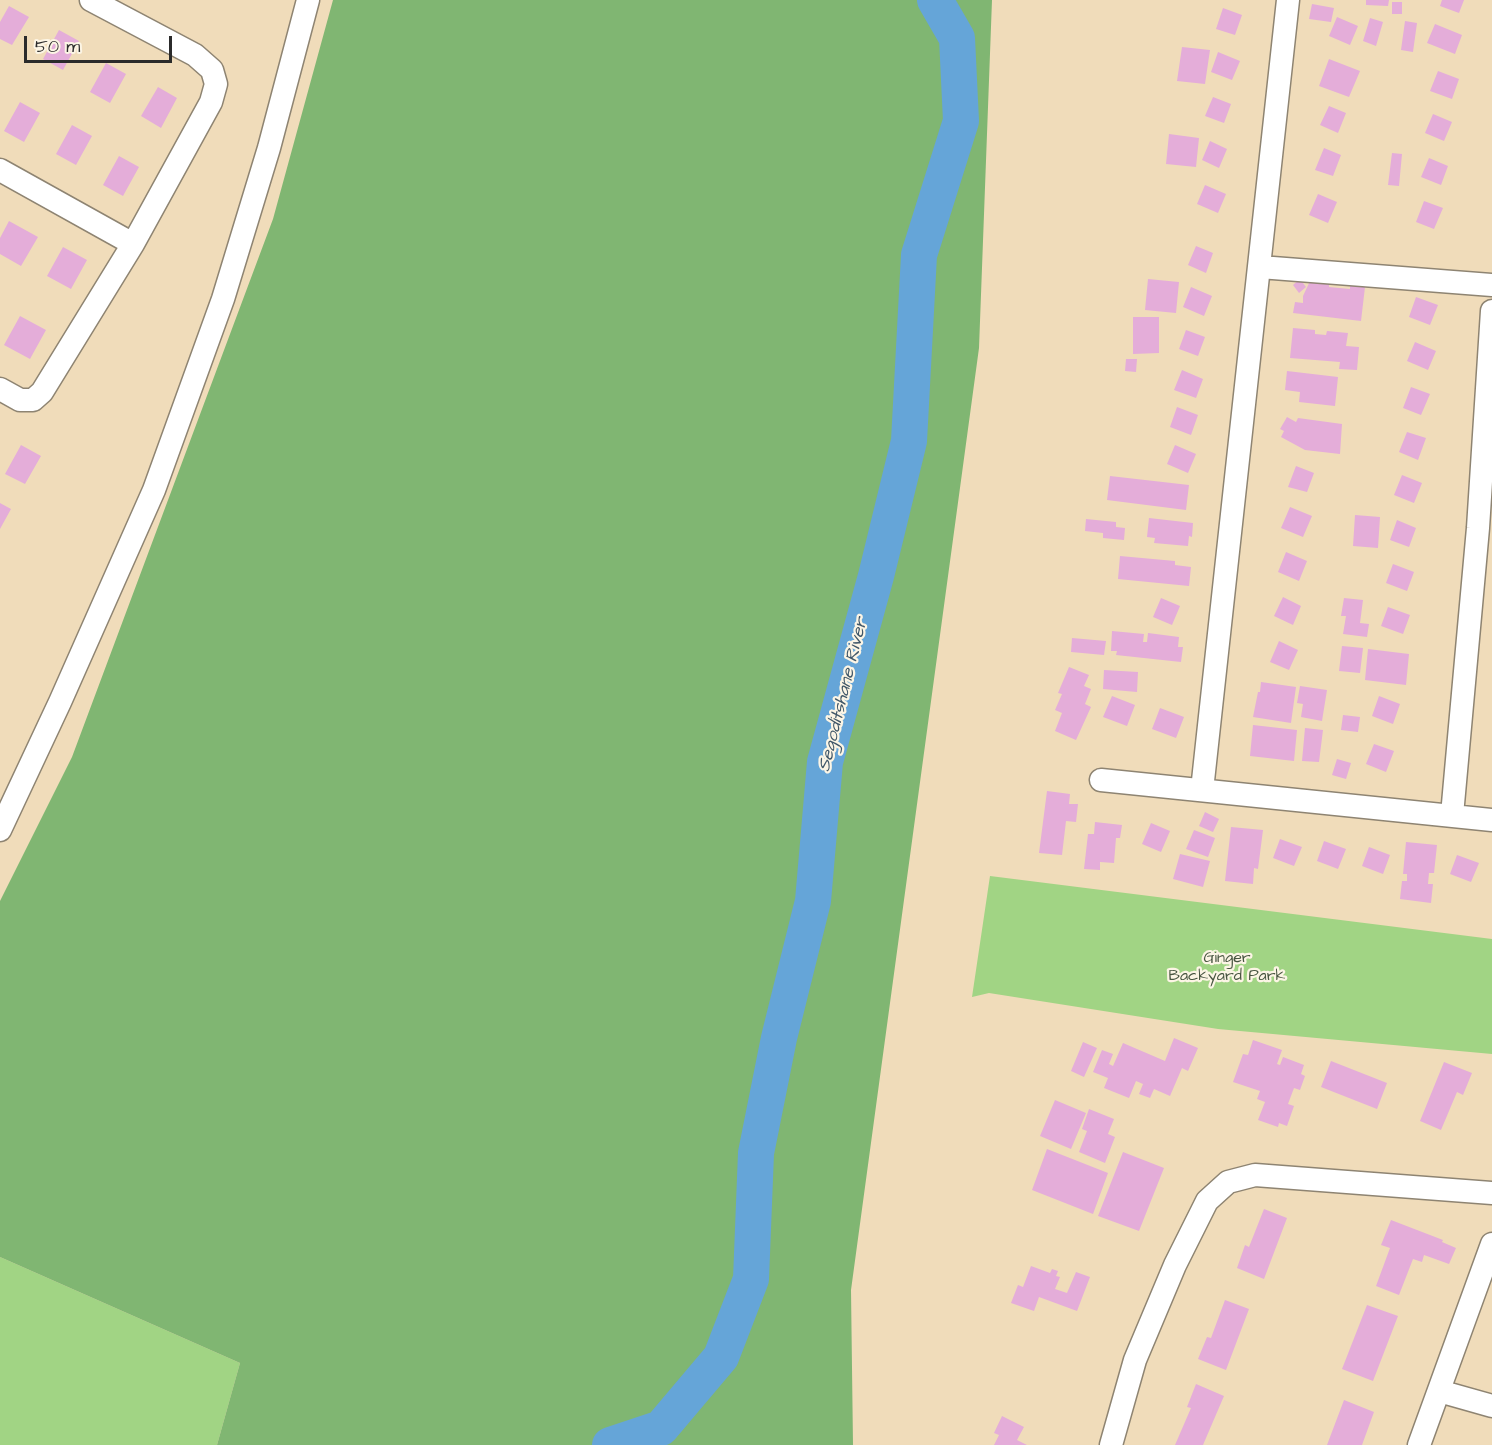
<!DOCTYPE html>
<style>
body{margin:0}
#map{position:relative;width:1492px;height:1445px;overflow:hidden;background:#f0dcba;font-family:"Architects Daughter",sans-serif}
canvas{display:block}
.scale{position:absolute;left:24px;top:36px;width:148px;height:27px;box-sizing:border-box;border:3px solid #2b2b2b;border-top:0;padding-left:8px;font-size:18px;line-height:21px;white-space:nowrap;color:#2b2b2b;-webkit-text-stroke:4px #fcf5e5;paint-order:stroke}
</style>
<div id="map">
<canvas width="1492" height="1445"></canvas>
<div class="scale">50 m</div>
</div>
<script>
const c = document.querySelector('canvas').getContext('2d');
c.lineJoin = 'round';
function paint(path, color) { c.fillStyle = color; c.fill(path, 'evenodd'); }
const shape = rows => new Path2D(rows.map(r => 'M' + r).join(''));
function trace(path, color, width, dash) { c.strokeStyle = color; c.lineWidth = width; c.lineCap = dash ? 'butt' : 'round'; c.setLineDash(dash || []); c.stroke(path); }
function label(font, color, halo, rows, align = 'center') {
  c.font = font + ' "Architects Daughter",sans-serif'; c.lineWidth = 4.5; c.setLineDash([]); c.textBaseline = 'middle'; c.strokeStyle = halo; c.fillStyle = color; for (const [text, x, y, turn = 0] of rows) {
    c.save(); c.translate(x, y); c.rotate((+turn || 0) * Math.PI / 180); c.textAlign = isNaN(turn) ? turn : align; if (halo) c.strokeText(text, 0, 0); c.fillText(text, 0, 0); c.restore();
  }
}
paint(shape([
 [990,876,1492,939,1492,1054,1218,1029,989,993,972,997],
 [0,1257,240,1363,217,1445,0,1445]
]), '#a1d484');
paint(shape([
 [333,0,992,0,979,348,851,1290,853,1445,217,1445,240,1363,0,1257,0,901,72,757,273,219]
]), '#80b672');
trace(shape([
 [610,1445,661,1428,721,1357,751,1279,756,1153,779,1038,813,901,825,762,876,576,909,441,919,255,961,121,957,38,935,0]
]), '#65a5d8', 36);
paint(shape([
 [1366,0,1389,0,1388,6,1366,5],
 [1442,0,1464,0,1459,13,1440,6],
 [1392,2,1402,2,1402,14,1392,14],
 [1312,4,1334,8,1331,22,1309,19],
 [9,6,29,17,12,45,0,39,0,22],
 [1223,8,1242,15,1235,35,1216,29],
 [1337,17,1358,26,1350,45,1329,36],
 [1370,18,1383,22,1376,46,1363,41],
 [1405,21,1417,23,1413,52,1401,50],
 [1435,24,1462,35,1455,54,1427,43],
 [59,30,79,41,63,70,43,59],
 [1182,47,1210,50,1205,84,1177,81],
 [1218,52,1240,61,1232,80,1211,72],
 [1329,59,1360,71,1349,97,1319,86],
 [106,63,126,74,110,103,90,92],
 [1438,71,1459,79,1452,99,1430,91],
 [158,87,177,98,161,128,141,116],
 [1213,97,1231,104,1224,123,1205,116],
 [20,102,40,113,24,142,4,131],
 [1329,106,1346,113,1338,133,1320,125],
 [1433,114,1452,122,1444,141,1425,133],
 [72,125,92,136,76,165,56,154],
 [1169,134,1199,138,1196,167,1166,164],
 [1210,141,1227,149,1219,168,1202,160],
 [1324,148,1341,155,1333,176,1315,170],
 [1392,153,1402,154,1399,186,1388,185],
 [119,156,139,167,123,196,103,185],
 [1429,158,1448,166,1441,185,1421,177],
 [1205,185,1226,194,1218,213,1197,204],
 [1318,194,1337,202,1328,223,1309,215],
 [1424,201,1443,208,1434,229,1416,222],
 [9,221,38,237,21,266,0,254,0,238],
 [1196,246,1213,253,1206,273,1188,265],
 [63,247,87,260,71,289,47,276],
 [1148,279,1179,282,1176,313,1145,310],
 [1300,279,1306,287,1299,293,1293,285],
 [1310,281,1329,283,1329,287,1350,289,1350,285,1365,287,1361,321,1293,313,1295,302,1303,303,1303,296],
 [1191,287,1212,296,1204,316,1183,307],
 [1416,297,1438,305,1430,325,1409,317],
 [20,316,46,330,30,359,4,345],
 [1133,317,1159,317,1159,353,1133,354],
 [1293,328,1315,330,1315,334,1326,335,1327,331,1348,333,1346,346,1359,347,1357,370,1339,369,1340,362,1290,358],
 [1186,330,1205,337,1198,356,1179,349],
 [1415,342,1436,351,1428,370,1407,361],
 [1126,359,1137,359,1136,372,1125,371],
 [1182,370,1203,379,1196,398,1174,390],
 [1287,371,1338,377,1335,406,1299,402,1300,392,1285,390],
 [1411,387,1430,394,1421,415,1403,408],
 [1177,407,1198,415,1191,435,1170,427],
 [1287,417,1296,422,1298,418,1342,424,1340,454,1305,450,1281,437,1284,431,1280,429],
 [1407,432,1426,438,1418,460,1399,452],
 [21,445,41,456,25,484,5,474],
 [1175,445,1196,454,1188,473,1167,464],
 [1296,466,1314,473,1307,492,1288,487],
 [1402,475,1422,483,1414,503,1394,495],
 [1110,476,1189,485,1186,510,1107,500],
 [0,503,11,509,0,529],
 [1290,507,1312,516,1303,537,1281,528],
 [1355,515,1380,517,1378,548,1353,546],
 [1149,518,1193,523,1192,537,1189,536,1188,546,1154,543,1155,538,1147,537],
 [1086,519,1116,522,1116,527,1125,528,1124,540,1103,538,1103,533,1085,531],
 [1397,520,1416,528,1409,547,1390,540],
 [1286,552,1307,561,1299,581,1278,572],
 [1120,556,1175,561,1175,565,1191,567,1189,586,1118,579],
 [1393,564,1414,572,1407,591,1386,583],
 [1283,597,1301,606,1293,625,1274,616],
 [1161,598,1180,606,1172,625,1153,617],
 [1344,598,1363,600,1360,623,1369,624,1367,637,1343,634,1346,616,1341,616],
 [1388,607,1410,615,1403,634,1381,626],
 [1112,631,1144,634,1143,642,1147,642,1148,633,1179,637,1178,647,1183,647,1181,662,1116,655,1117,651,1111,651],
 [1072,638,1106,641,1104,655,1071,652],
 [1279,641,1298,650,1289,670,1270,662],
 [1342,646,1363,648,1360,673,1339,671],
 [1368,649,1409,654,1406,685,1365,680],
 [1069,667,1089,675,1084,686,1091,689,1085,704,1091,707,1076,740,1055,731,1062,713,1055,710,1062,694,1058,693],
 [1104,670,1138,672,1137,692,1103,689],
 [1261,682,1296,687,1291,723,1253,717,1258,692,1260,692],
 [1300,686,1327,690,1322,721,1301,717,1303,704,1297,703],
 [1112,696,1135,705,1127,726,1103,717],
 [1379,696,1400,704,1393,724,1372,716],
 [1160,708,1184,717,1176,738,1152,729],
 [1343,715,1360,717,1358,732,1341,730],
 [1253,725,1297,730,1294,761,1250,756],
 [1305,728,1323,730,1319,762,1302,761],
 [1374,744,1394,751,1386,772,1366,764],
 [1337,759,1351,763,1346,779,1332,775],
 [1047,791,1070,794,1069,804,1078,804,1076,822,1066,821,1062,855,1039,853],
 [1205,812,1219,819,1213,832,1199,826],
 [1095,822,1122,825,1120,838,1116,838,1114,863,1100,862,1100,870,1084,869,1088,834,1094,834],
 [1151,823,1170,831,1161,852,1142,844],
 [1231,827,1263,830,1258,869,1254,868,1253,884,1225,881],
 [1194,830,1215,838,1208,857,1186,849],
 [1280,839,1302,847,1294,866,1273,858],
 [1324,841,1346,849,1338,869,1317,861],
 [1406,842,1437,845,1434,873,1429,873,1428,884,1433,884,1431,903,1400,899,1402,881,1407,881,1407,874,1403,874],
 [1369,847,1390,855,1383,874,1362,866],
 [1180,854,1210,861,1203,887,1173,879],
 [1457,855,1479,863,1471,882,1450,874],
 [1174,1038,1198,1048,1188,1071,1182,1068,1170,1096,1154,1089,1150,1098,1139,1094,1143,1084,1136,1081,1129,1098,1104,1088,1108,1078,1093,1072,1102,1050,1113,1054,1109,1064,1113,1066,1123,1043,1165,1061],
 [1253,1040,1282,1050,1277,1064,1280,1065,1283,1057,1304,1065,1301,1074,1305,1076,1300,1090,1294,1088,1288,1104,1294,1106,1287,1126,1279,1123,1278,1127,1258,1120,1265,1102,1257,1099,1260,1091,1233,1082,1243,1054,1248,1055],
 [1083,1042,1097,1048,1084,1077,1071,1071],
 [1331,1061,1387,1083,1377,1109,1321,1087],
 [1444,1062,1472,1073,1463,1095,1457,1092,1441,1130,1420,1121],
 [1055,1100,1086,1113,1071,1149,1040,1136],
 [1089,1109,1114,1119,1108,1134,1115,1137,1105,1163,1079,1152,1087,1131,1082,1129],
 [1047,1149,1108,1173,1093,1214,1032,1190],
 [1123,1152,1164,1168,1139,1231,1098,1216],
 [1264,1209,1287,1218,1264,1279,1237,1268,1245,1245,1249,1247],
 [1391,1220,1443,1240,1442,1242,1456,1248,1449,1264,1424,1255,1422,1262,1413,1259,1399,1295,1376,1286,1390,1248,1381,1245],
 [1031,1266,1050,1273,1052,1269,1058,1271,1056,1276,1060,1277,1055,1289,1067,1293,1076,1272,1090,1277,1077,1311,1039,1297,1034,1311,1011,1303,1018,1285,1023,1287],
 [1225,1300,1249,1309,1226,1370,1198,1359,1207,1337,1211,1338],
 [1367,1305,1398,1316,1373,1381,1342,1369],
 [1196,1384,1224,1396,1203,1445,1175,1445,1191,1408,1187,1407],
 [1344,1400,1374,1412,1362,1445,1327,1445],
 [1002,1416,1024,1427,1017,1440,1027,1445,994,1445,999,1435,994,1433]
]), '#e4add9');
const minor = shape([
 [0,170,133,244],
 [1260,267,1492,285],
 [0,389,20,400,33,400,42,392,133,244,211,102,216,84,212,70,195,55,91,0],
 [1101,780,1492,820],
 [1202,790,1288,0],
 [1452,815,1478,528,1492,311],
 [0,830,60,702,154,490,223,299,269,148,308,0],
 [1439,1391,1492,1406],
 [1111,1445,1135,1360,1175,1265,1207,1201,1228,1182,1255,1175,1492,1193],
 [1419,1445,1492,1244]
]);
trace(minor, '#8e8472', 25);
trace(minor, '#fff', 22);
label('16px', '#485541', '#fcf5e5', [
 ["Ginger",1227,959],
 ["Backyard Park",1227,977]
]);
label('italic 18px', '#3f5668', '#fcf5e5', [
 ["Segoditshane River",844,695,-76]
]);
</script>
